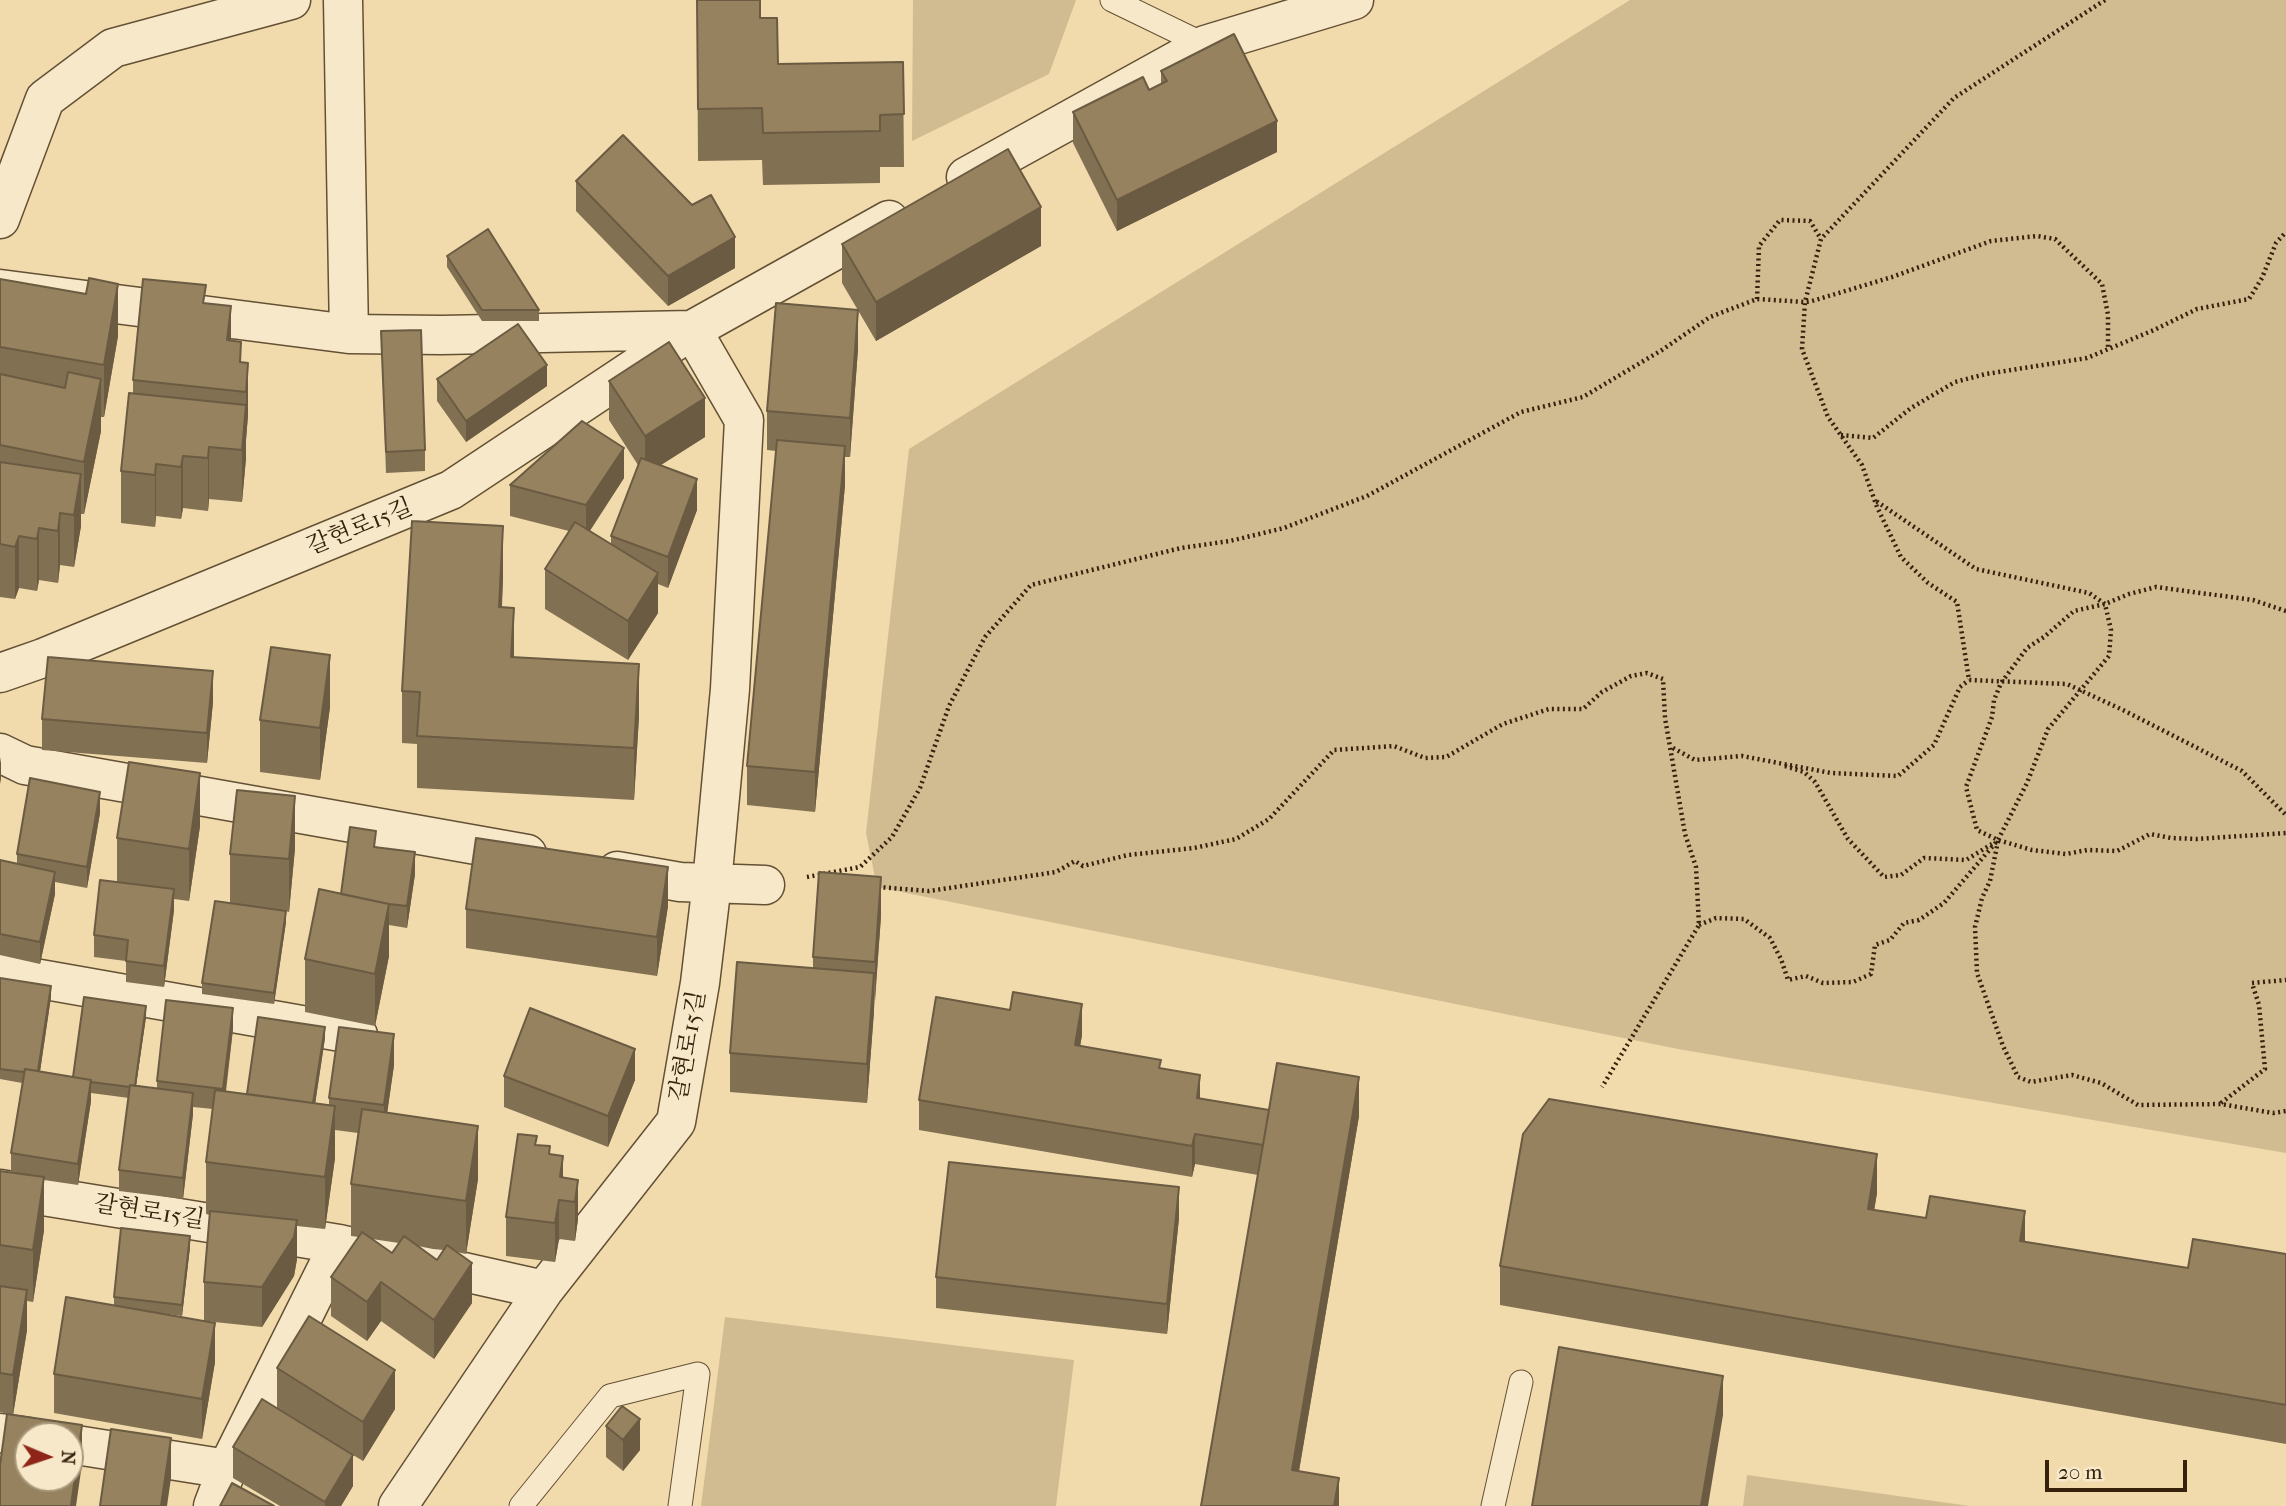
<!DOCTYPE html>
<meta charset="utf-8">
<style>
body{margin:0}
#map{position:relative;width:2286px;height:1506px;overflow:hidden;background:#f1dbac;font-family:"IM FELL French Canon",serif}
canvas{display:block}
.north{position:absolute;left:14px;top:1422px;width:70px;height:70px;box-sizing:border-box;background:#f6e8c9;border:2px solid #a9987d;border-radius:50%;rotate:92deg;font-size:19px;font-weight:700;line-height:28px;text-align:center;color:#35210c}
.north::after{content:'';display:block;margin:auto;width:24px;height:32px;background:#8f2418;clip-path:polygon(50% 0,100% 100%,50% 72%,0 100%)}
.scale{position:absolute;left:2045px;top:1460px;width:142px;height:32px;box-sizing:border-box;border:4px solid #35210c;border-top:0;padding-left:9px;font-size:21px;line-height:24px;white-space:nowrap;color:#35210c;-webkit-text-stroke:5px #f6e8c9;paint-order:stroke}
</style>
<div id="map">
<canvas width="2286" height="1506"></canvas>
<div class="north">N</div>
<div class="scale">20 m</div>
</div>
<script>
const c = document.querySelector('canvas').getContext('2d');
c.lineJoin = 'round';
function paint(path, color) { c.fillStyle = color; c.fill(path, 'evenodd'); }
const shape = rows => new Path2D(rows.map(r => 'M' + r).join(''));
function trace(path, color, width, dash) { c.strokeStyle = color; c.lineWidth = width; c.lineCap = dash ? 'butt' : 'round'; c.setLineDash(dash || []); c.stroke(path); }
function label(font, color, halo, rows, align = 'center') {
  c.font = font + ' "IM FELL French Canon","Noto Serif KR",serif'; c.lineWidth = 5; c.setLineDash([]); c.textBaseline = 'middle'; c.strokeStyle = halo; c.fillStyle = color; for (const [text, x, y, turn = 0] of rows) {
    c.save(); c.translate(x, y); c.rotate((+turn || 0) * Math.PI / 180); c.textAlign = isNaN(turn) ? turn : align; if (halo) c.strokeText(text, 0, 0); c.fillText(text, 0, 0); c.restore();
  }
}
paint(shape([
 [913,0,1076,0,1049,74,912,141],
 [1630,0,2286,0,2286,1153,1678,1049,877,887,866,833,909,449],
 [725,1317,1074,1360,1056,1506,701,1506],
 [1747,1475,1970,1506,1743,1506]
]), '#d1bb91');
const lane = shape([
 [1112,0,1205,45],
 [521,1506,610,1396,698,1374,680,1506],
 [1493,1506,1521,1382]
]);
const street = shape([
 [343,0,349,334],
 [966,177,1205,45,1354,0],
 [0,219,45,99,113,48,291,0],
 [0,289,349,334,442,335,692,330,744,420,730,689,712,883,700,983,676,1122,544,1290,398,1506],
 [0,673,43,658,451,490,692,330,889,220],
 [0,753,25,765,527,854],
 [617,871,680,882,765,885],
 [0,972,358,1035],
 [0,1189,339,1244,544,1290],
 [0,1433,28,1437],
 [70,1444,227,1469],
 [213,1506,227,1469,339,1244]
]);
trace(lane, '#645034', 25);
trace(street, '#645034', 41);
trace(shape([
 [2105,0,1954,98,1821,239,1805,302,1802,349,1828,417,1862,465,1877,507,1901,557,1928,583,1957,602,1969,680,2067,684,2125,711,2242,771,2286,815],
 [1757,299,1759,246,1780,220,1810,221,1821,239],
 [1841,435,1873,438,1911,408,1955,382,1986,374,2087,358,2154,330,2197,309,2249,299,2262,278,2276,243,2286,232],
 [2286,611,2253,600,2156,587,2129,594,2105,604,2074,611,2044,637,2027,648,2001,683,1994,700,1992,717,1966,787,1977,830,1998,840,2032,850,2066,854,2087,850,2117,851,2150,834,2171,838,2197,839,2286,833],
 [1673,748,1695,760,1742,756,1831,773,1898,776,1934,745,1960,687,1969,680],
 [1785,766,1804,772,1815,782,1848,839,1884,877,1901,875,1924,858,1966,860,1992,844],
 [1998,841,1990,881,1982,898,1975,927,1977,973,2003,1046,2018,1077,2031,1082,2072,1075,2101,1083,2138,1105,2221,1104,2273,1113,2286,1111],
 [807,877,860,867,892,837,920,788,949,706,985,637,1031,585,1181,548,1230,541,1284,528,1367,496,1521,412,1583,397,1662,350,1710,317,1757,299,1805,302,1812,301,1892,277,1991,241,2037,236,2055,239,2102,284,2108,315,2108,348],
 [878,887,929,891,1056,872,1075,861,1083,866,1128,855,1194,848,1236,839,1269,819,1334,750,1394,746,1425,758,1446,757,1503,724,1549,709,1583,709,1602,692,1631,676,1647,673,1663,679,1665,718,1685,834,1696,867,1699,925,1602,1087],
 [1699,925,1716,918,1744,919,1770,938,1781,959,1788,980,1806,976,1823,983,1853,982,1871,974,1875,945,1890,940,1904,923,1919,920,1944,903,1998,840,2027,783,2048,729,2109,656,2111,630,2105,604,2089,593,1976,569,1876,501],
 [2221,1103,2265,1069,2259,1005,2252,983,2286,980]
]), '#35210c', 4.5, [2, 3.5]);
trace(lane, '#f6e8c9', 23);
trace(street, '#f6e8c9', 38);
paint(shape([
 [697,0,760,18,778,64,903,62,904,167,880,167,880,183,763,185,762,160,698,161],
 [1161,71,1277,152,1117,231,1073,143,1073,112,1149,90,1161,84],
 [576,181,735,268,668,306,576,211],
 [842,244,1041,246,876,341,842,283],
 [447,256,539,310,539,321,482,321,447,267],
 [0,279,118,336,104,417,101,417,101,431,84,514,81,514,81,526,74,567,60,565,58,583,39,580,37,591,19,588,15,599,0,597],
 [206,303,231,341,241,362,248,363,248,415,246,440,246,458,242,502,209,499,208,511,183,508,181,519,156,516,155,527,121,523,121,471,133,394,133,380],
 [381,331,425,450,425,471,386,473],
 [858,349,850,457,845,457,845,485,815,812,747,805,747,766,776,451,767,450,767,411],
 [437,379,547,386,466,442,437,401],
 [609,381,705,437,661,465,697,510,668,588,658,584,658,613,628,660,545,609,545,569,569,531,510,516,510,485,624,478,590,531,611,544,611,536,638,465,609,420],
 [503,578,502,607,514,657,639,716,634,800,417,788,417,744,402,743,402,691],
 [213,702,207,763,42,750,42,719],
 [330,707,320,780,260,772,260,720],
 [100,813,87,888,55,882,55,894,40,964,0,955,0,860,17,864,17,854],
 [200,826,189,901,174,899,174,910,164,987,126,982,126,961,94,957,94,935,117,882,117,838],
 [376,847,415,874,407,928,389,925,389,956,375,1026,305,1012,305,959,341,894],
 [295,848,289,912,286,911,286,922,274,1004,202,994,202,983,230,903,230,854],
 [668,906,657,976,466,948,466,909],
 [881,916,867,1103,730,1092,730,1053,813,968,813,957],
 [0,978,51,997,40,1071,73,1077,146,1017,136,1086,157,1089,157,1081,233,1029,226,1092,247,1094,325,1038,315,1103,329,1105,329,1098,394,1065,387,1112,478,1179,466,1254,457,1252,472,1303,434,1359,381,1321,367,1341,331,1316,331,1277,359,1237,351,1236,351,1184,358,1133,335,1130,335,1158,325,1229,297,1226,297,1259,294,1276,262,1327,205,1321,215,1362,202,1439,54,1413,54,1374,114,1305,114,1297,190,1247,182,1316,160,1313,204,1321,204,1282,210,1215,206,1214,206,1162,213,1109,193,1107,193,1114,183,1199,119,1191,119,1170,129,1098,91,1093,91,1101,78,1185,44,1180,44,1230,33,1302,27,1301,27,1330,13,1415,0,1412,0,1171,11,1172,11,1153,22,1083,0,1079],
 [372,1239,399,1243,392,1253],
 [418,1246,433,1249,444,1250,437,1260],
 [1082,1035,1080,1046,1161,1068,1200,1099,1269,1110,1359,1116,1299,1471,1339,1506,1201,1506,1258,1175,1195,1164,1192,1177,919,1130,919,1100],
 [504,1076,635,1080,608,1147,504,1107],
 [537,1145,550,1154,563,1178,578,1180,578,1219,575,1241,559,1239,555,1262,506,1256,506,1217],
 [1877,1193,1874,1210,2025,1242,2188,1268,2286,1254,2286,1444,1500,1305,1500,1266],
 [1179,1218,1167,1334,936,1308,936,1277],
 [277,1368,395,1409,363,1461,353,1455,353,1486,341,1506,280,1506,233,1478,233,1447,343,1449,277,1408],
 [606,1426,640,1450,623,1471,606,1457]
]), '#827052');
paint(shape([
 [1277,121,1277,152,1117,231,1117,200],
 [1041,207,1041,246,876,341,876,302],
 [735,237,735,268,668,306,668,276],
 [118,284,118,336,104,417,104,365],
 [231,306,231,358,227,393,227,340],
 [858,310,858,349,850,457,850,418],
 [248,363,248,415,246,440,246,458,242,502,242,450,246,408,246,392],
 [547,365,547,386,466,442,466,421],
 [101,379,101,431,84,514,84,462],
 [705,398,705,437,645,475,645,436],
 [845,446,845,485,815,812,815,772],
 [209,447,209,499,208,511,208,458],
 [624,448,624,478,586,536,586,505],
 [183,456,183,508,181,519,181,467],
 [156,464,156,516,155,527,155,475],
 [81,474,81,526,74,567,74,515],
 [697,479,697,510,668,588,668,557],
 [60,513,60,565,58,583,58,531],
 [503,526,503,578,499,659,499,607],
 [39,528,39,580,37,591,37,539],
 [19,536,19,588,15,599,15,547],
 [658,573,658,613,628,660,628,621],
 [514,608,514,660,511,657],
 [330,655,330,707,320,780,320,728],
 [639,664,639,716,634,800,634,748],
 [213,671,213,702,207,763,207,733],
 [1,757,1,779,0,784,0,763],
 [200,773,200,826,189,901,189,849],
 [100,792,100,813,87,888,87,867],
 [295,796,295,848,289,912,289,859],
 [415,852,415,874,407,928,407,906],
 [668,867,668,906,657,976,657,937],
 [55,872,55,894,40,964,40,942],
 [881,877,881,916,875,1001,875,962],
 [174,889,174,910,164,987,164,966],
 [389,904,389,956,375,1026,375,974],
 [286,911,286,922,274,1004,274,993],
 [874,973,874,1012,867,1103,867,1064],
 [51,986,51,997,38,1085,38,1074],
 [1082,1004,1082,1035,1075,1076,1075,1045],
 [146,1006,146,1017,134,1099,134,1088],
 [233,1008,233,1029,223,1110,223,1089],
 [325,1027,325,1038,311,1132,311,1121],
 [394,1034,394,1065,384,1136,384,1105],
 [635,1049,635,1080,608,1147,608,1116],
 [1200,1075,1200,1106,1197,1098],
 [1359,1077,1359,1116,1293,1506,1292,1470],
 [91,1080,91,1101,78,1185,78,1164],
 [193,1093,193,1114,183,1199,183,1178],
 [335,1106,335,1158,325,1229,325,1177],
 [478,1126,478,1179,466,1254,466,1201],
 [1195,1134,1195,1164,1192,1177,1192,1146],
 [1877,1154,1877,1193,1868,1248,1868,1209],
 [563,1156,563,1195,560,1177],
 [44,1177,44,1230,33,1302,33,1250],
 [578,1180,578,1219,575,1241,575,1202],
 [1179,1187,1179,1218,1167,1334,1167,1304],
 [559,1200,559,1239,555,1262,555,1223],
 [2025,1211,2025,1250,2020,1241],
 [297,1220,297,1259,294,1276,262,1327,262,1287],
 [190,1236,190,1247,182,1316,182,1305],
 [472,1263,472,1303,434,1359,434,1320],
 [381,1282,381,1321,367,1341,367,1302],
 [27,1290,27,1330,13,1415,13,1375],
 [215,1323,215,1362,202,1439,202,1399],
 [395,1370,395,1409,363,1461,363,1422],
 [1723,1376,1723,1415,1708,1506,1701,1506],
 [640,1419,640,1450,623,1471,623,1440],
 [82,1425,82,1464,76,1506,71,1506],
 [171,1438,171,1478,167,1506,161,1506],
 [353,1455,353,1486,341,1506,325,1506,325,1502],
 [1339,1478,1339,1506,1334,1506]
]), '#6a5b42');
const building = shape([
 [697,0,760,0,760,18,777,18,778,64,903,62,904,114,880,115,880,131,763,133,762,108,698,109,697,0],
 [1234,34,1277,121,1117,200,1073,112,1143,77,1149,90,1167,81,1161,71,1234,34],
 [623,135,692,205,711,195,735,237,668,276,576,181,623,135],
 [1008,149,1041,207,876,302,842,244,1008,149],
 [488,229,539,310,482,310,447,256,488,229],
 [89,278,118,284,104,365,0,347,0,279,86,294,89,278],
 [143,279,206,285,203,303,231,306,227,340,241,342,240,362,248,363,246,392,133,380,143,279],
 [776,303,858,310,850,418,767,411,776,303],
 [518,324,547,365,466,421,437,379,518,324],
 [421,330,425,450,386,452,381,331,421,330],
 [669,342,705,398,645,436,609,381,669,342],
 [68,372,101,379,84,462,0,445,0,374,65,388,68,372],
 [129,393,246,405,242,450,209,447,208,458,183,456,181,467,156,464,155,475,121,471,129,393],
 [582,421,624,448,586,505,510,485,582,421],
 [777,440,845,446,815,772,747,766,777,440],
 [641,458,697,479,668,557,611,536,641,458],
 [0,462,81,474,74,515,60,513,58,531,39,528,37,539,19,536,15,547,0,544,0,462],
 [412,521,503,526,499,607,514,608,511,657,639,664,634,748,417,736,420,692,402,691,412,521],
 [575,522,658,573,628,621,545,569,575,522],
 [271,647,330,655,320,728,260,720,271,647],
 [48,657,213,671,207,733,42,719,48,657],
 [129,762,200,773,189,849,117,838,129,762],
 [30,778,100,792,87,867,17,854,30,778],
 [237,790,295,796,289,859,230,854,237,790],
 [350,827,376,831,374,847,415,852,407,906,389,904,341,894,350,827],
 [476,838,668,867,657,937,466,909,476,838],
 [0,860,55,872,40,942,0,934,0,860],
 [819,872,881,877,875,962,813,957,819,872],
 [100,880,174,889,164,966,126,961,128,940,94,935,100,880],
 [319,889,389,904,375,974,305,959,319,889],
 [215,901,286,911,274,993,202,983,215,901],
 [737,962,874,973,867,1064,730,1053,737,962],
 [0,978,51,986,38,1071,25,1069,24,1072,0,1069,0,978],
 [1013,992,1082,1004,1075,1045,1161,1060,1159,1068,1200,1075,1197,1098,1269,1110,1263,1145,1195,1134,1192,1146,919,1100,936,997,1010,1010,1013,992],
 [84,997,146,1006,135,1086,130,1085,130,1087,91,1082,91,1080,73,1077,84,997],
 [166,1000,233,1008,223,1089,157,1081,166,1000],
 [530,1008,635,1049,608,1116,504,1076,530,1008],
 [258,1017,325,1027,313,1103,247,1094,258,1017],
 [339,1027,394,1034,384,1105,329,1098,339,1027],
 [1277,1063,1359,1077,1292,1470,1339,1478,1334,1506,1201,1506,1277,1063],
 [25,1069,91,1080,78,1164,11,1153,25,1069],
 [130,1085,193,1093,183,1178,119,1170,130,1085],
 [215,1090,335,1106,325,1177,206,1162,215,1090],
 [1549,1099,1877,1154,1868,1209,1926,1218,1930,1196,2025,1211,2020,1241,2188,1268,2193,1239,2286,1254,2286,1405,1500,1266,1523,1134,1549,1099],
 [362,1109,478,1126,466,1201,351,1184,362,1109],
 [518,1134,537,1136,535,1145,550,1146,549,1154,563,1156,560,1177,578,1180,575,1202,559,1200,555,1223,506,1217,518,1134],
 [949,1162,1179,1187,1167,1304,936,1277,949,1162],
 [0,1171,44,1177,33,1250,0,1245,0,1171],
 [210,1211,297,1220,294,1237,262,1287,204,1282,210,1211],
 [121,1228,190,1236,182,1305,114,1297,121,1228],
 [362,1232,392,1253,404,1236,437,1260,447,1245,472,1263,434,1320,381,1282,367,1302,331,1277,362,1232],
 [0,1286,27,1290,13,1375,0,1373,0,1286],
 [66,1297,215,1323,202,1399,54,1374,66,1297],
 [309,1316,395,1370,363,1422,277,1368,309,1316],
 [1559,1347,1723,1376,1701,1506,1532,1506,1559,1347],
 [262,1399,353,1455,325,1502,233,1447,262,1399],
 [622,1406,640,1419,623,1440,606,1426,622,1406],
 [7,1414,82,1425,71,1506,0,1506,0,1465,7,1414],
 [28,1436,70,1436,70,1478,28,1478,28,1436],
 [111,1429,171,1438,161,1506,100,1506,111,1429],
 [232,1483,274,1506,220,1506,232,1483]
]);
paint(building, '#97825f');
trace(building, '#6a5b42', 2);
label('24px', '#35210c', '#f6e8c9', [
 ["갈현로15길",360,528,-22],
 ["갈현로15길",689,1046,-80],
 ["갈현로15길",149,1213,9]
]);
</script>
